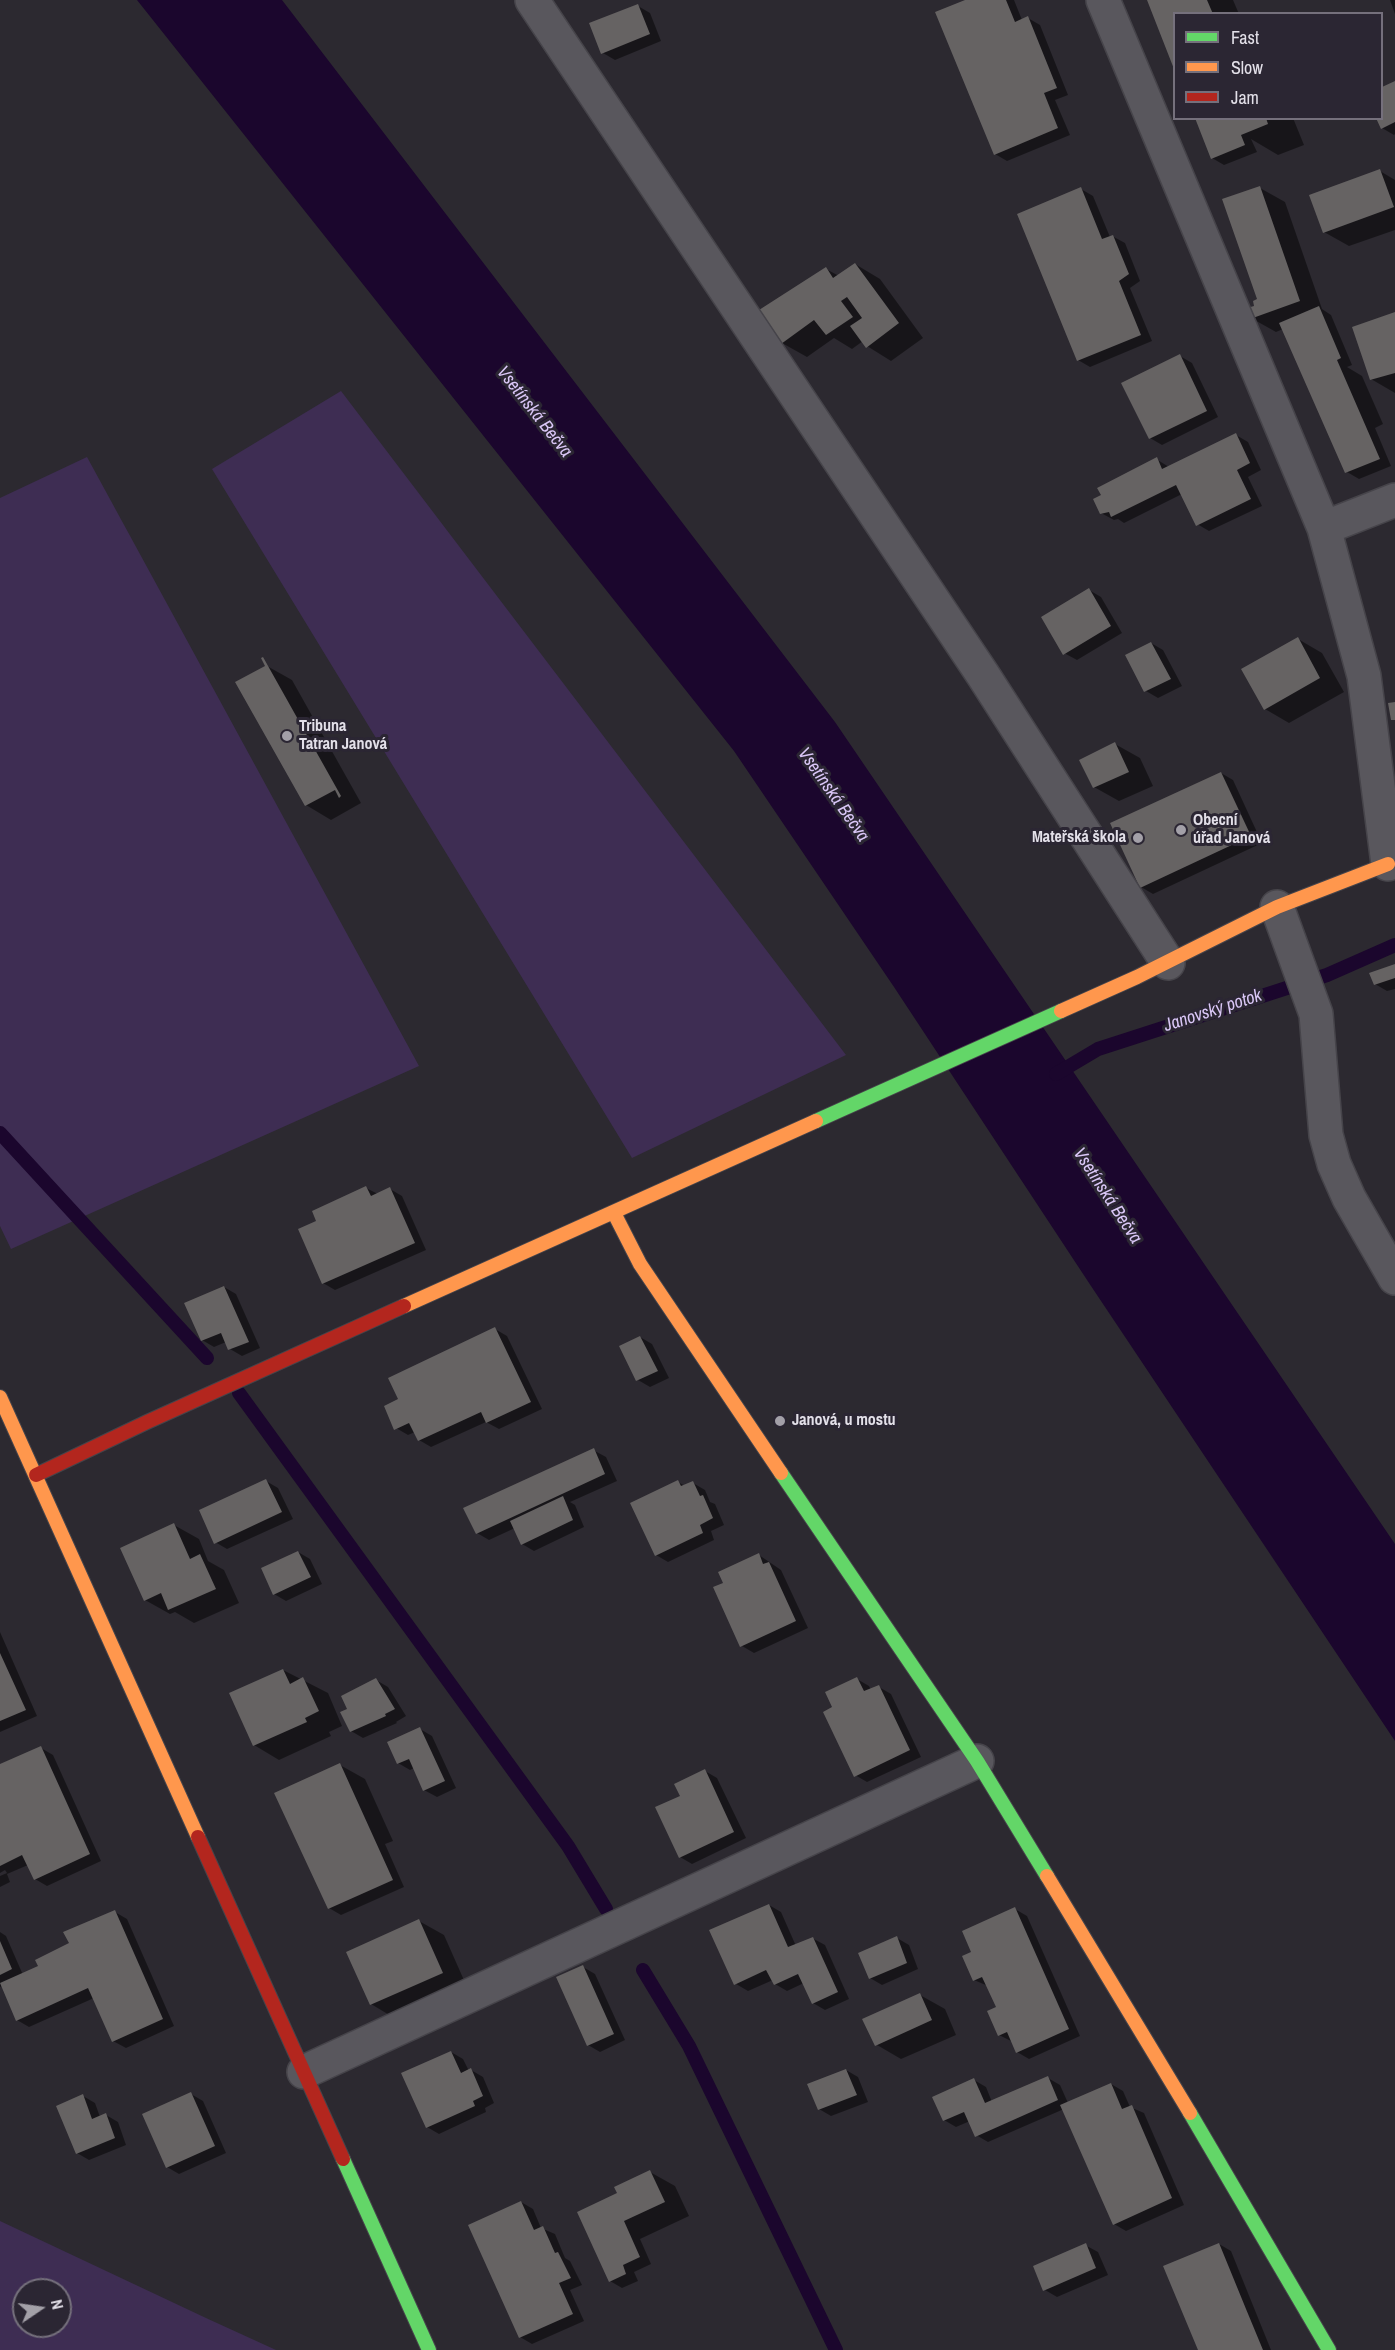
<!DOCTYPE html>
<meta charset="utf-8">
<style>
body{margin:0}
#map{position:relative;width:1395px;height:2350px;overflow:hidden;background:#2c2930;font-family:"Archivo Narrow",sans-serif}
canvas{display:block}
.legend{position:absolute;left:1173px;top:12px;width:210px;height:108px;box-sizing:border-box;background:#2b2633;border:2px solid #75707c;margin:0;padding:8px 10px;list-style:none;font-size:18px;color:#e3e0e9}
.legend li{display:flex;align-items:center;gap:12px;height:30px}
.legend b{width:30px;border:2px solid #75707c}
.north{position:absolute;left:12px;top:2278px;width:60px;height:60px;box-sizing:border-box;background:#2b2633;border:2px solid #75707c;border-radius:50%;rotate:77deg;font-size:16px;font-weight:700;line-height:24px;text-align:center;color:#e3e0e9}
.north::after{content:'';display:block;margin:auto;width:21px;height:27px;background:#a3a0a8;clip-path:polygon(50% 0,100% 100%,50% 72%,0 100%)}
</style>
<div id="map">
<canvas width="1395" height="2350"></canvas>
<ul class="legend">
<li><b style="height:8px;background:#63d668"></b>Fast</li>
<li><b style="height:8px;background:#ff974d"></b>Slow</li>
<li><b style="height:8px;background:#b3261e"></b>Jam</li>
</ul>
<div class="north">N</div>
</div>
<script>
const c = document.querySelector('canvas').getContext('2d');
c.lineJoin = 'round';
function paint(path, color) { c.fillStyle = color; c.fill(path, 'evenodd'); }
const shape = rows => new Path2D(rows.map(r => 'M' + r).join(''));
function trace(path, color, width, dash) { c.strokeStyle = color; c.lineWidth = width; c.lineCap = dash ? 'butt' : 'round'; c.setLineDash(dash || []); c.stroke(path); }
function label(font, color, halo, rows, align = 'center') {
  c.font = font + ' "Archivo Narrow",sans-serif'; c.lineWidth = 6; c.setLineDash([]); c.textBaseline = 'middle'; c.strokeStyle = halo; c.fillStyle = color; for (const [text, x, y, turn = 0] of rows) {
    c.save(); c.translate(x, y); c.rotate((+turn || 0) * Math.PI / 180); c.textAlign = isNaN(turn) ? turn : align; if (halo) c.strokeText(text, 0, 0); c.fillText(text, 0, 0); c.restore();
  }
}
paint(shape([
 [341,391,846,1055,632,1158,212,469],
 [87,457,419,1066,11,1249,0,1226,0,498],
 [0,2221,206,2318,276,2350,0,2350],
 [24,2290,60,2290,60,2326,24,2326]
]), '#3e2d53');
paint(shape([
 [137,0,282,0,835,722,1395,1544,1395,1741,1091,1286,894,987,734,751]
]), '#1b062d');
paint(shape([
 [969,0,1014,0,1022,20,1028,18,1040,25,1068,95,1055,100,1070,135,1007,161,995,154],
 [1148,0,1233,0,1239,14,1174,14,1174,65],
 [1390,0,1395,0,1395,14],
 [638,6,650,13,661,41,615,60,603,53],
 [1395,83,1395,134,1394,135,1382,128,1382,89],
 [1196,118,1293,118,1304,145,1278,155,1251,139,1257,152,1224,165,1212,158],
 [1380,171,1395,180,1395,230,1349,246,1324,232],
 [1260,188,1285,202,1322,309,1331,315,1352,365,1347,367,1362,376,1383,424,1375,428,1391,466,1359,479,1347,472,1283,329,1276,332,1251,318,1259,300],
 [1081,189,1093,196,1110,237,1112,236,1125,243,1140,281,1130,288,1152,341,1090,367,1078,360],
 [855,264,880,279,923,338,891,361,867,346,863,341,852,349,834,338,807,357,782,343,761,310,826,269,839,276],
 [1395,314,1395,393,1371,379],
 [1180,356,1192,363,1218,417,1162,445,1150,438],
 [1236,435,1248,442,1261,470,1248,477,1262,506,1209,531,1197,524,1182,494,1124,523,1118,519,1114,520,1101,513,1156,459,1169,467],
 [1089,590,1101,597,1122,633,1077,660,1064,653],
 [1298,639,1322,653,1344,692,1289,723,1265,709],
 [1151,643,1163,650,1182,686,1158,698,1146,691],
 [267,666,292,680,361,803,331,820,306,805,237,683],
 [1115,744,1140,758,1153,786,1119,801,1094,787],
 [1221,773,1233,780,1262,843,1153,894,1141,887],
 [1395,966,1395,989,1387,991,1375,984],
 [366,1188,378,1194,390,1189,402,1196,426,1250,335,1290,323,1283,318,1222],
 [224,1287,236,1294,260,1348,242,1356,230,1349,226,1342,214,1347,202,1340],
 [495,1329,507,1336,542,1409,499,1429,486,1422,431,1447,419,1440,415,1432,408,1435,396,1428,400,1400],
 [640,1337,652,1344,669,1378,650,1387,638,1380,621,1346],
 [593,1450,606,1457,617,1481,570,1502,575,1505,584,1527,534,1551,522,1544,515,1528,489,1540,477,1533],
 [266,1481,278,1488,293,1519,227,1549,215,1542],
 [678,1482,685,1486,693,1483,705,1490,710,1502,715,1504,724,1525,711,1531,714,1540,668,1562,656,1555],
 [174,1525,199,1539,208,1561,224,1570,239,1603,194,1623,175,1612,170,1614,145,1600],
 [298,1552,310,1559,322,1584,286,1601,274,1594],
 [759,1555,781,1570,808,1628,754,1653,742,1646,725,1584],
 [0,1632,37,1716,0,1732],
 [283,1670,328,1693,342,1726,329,1732,331,1736,279,1760,254,1745],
 [857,1679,869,1686,871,1690,879,1687,891,1694,921,1757,867,1782,855,1775,834,1708],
 [376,1680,388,1687,406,1716,396,1722,397,1723,363,1738,351,1731,349,1709],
 [420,1729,432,1736,456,1788,437,1797,424,1790,414,1768,410,1770,398,1763],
 [41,1748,53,1755,101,1861,47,1886,35,1879,28,1865,7,1874,10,1882,0,1887,0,1876,7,1873,5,1870,0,1873,0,1766],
 [340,1765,365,1779,393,1841,385,1844,404,1887,341,1915,329,1908],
 [705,1771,717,1778,746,1838,692,1864,680,1857,682,1797],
 [769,1905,781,1912,796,1946,812,1938,825,1945,849,1999,825,2010,813,2003,804,1983,787,1991,775,1984,773,1980,748,1991,736,1984],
 [1015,1909,1027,1916,1080,2036,1029,2059,1017,2052,1013,2042,999,2035,998,2008,988,1986,974,1980,973,1953],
 [115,1912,127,1919,174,2026,126,2048,113,2041,94,1998,29,2027,17,2020,2,1986,0,1987,0,1932,6,1936,23,1975,40,1967],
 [419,1921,444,1935,467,1987,396,2019,371,2004],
 [897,1938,909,1945,918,1969,882,1985,870,1978],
 [583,1967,595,1974,625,2040,600,2052,588,2045],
 [920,1995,945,2009,956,2035,901,2059,877,2045],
 [451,2052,463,2059,469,2071,471,2070,483,2077,494,2103,485,2108,486,2112,439,2134,427,2127],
 [846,2070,858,2077,868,2102,831,2116,819,2109],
 [1048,2078,1060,2085,1068,2103,1111,2084,1123,2091,1130,2107,1144,2113,1184,2205,1126,2231,1114,2224,1064,2109,988,2142,976,2135,970,2121,956,2127,944,2120,974,2080,986,2087,992,2102],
 [191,2094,203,2101,226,2153,179,2174,167,2167],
 [83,2096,95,2103,100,2117,106,2115,118,2122,126,2145,89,2160,77,2153],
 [650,2172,675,2186,689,2216,640,2239,651,2264,634,2272,638,2281,622,2288,610,2281,619,2194],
 [521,2202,533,2209,541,2228,555,2234,565,2258,570,2261,582,2285,570,2290,584,2321,532,2344,520,2337],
 [1219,2244,1231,2251,1271,2350,1199,2350],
 [1085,2245,1098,2252,1108,2275,1057,2297,1045,2290]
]), '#0007');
trace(shape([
 [1056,1074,1098,1049,1327,975,1395,945],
 [0,1133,207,1358],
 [239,1393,568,1846,606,1909],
 [643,1970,689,2046,836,2350]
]), '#1b062d', 14);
paint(shape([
 [965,0,1006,0,1015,22,1028,16,1057,88,1044,93,1058,128,994,155,935,12],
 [1147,0,1207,0,1213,14,1174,14,1174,69],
 [638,4,650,34,601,54,589,23],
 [1395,81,1395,122,1381,129,1376,118,1382,118,1382,87],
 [1195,118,1266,118,1268,124,1241,135,1245,145,1211,159],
 [1380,169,1394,207,1323,233,1309,195],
 [1260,186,1300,301,1250,319,1247,308,1254,306,1253,301,1257,299,1222,199],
 [1081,187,1102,239,1113,235,1129,274,1119,281,1141,335,1077,361,1017,214],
 [855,263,899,323,866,348,850,326,862,318,847,297,841,301,853,317,826,335,814,320,781,344,759,310,826,267,833,278],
 [1319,306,1341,358,1337,360,1380,459,1345,473,1279,323],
 [1395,312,1395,373,1370,380,1352,327],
 [1180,354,1207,411,1149,439,1121,383],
 [1236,433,1250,463,1237,470,1251,499,1196,526,1176,485,1111,517,1109,512,1100,514,1093,499,1101,495,1097,488,1157,457,1162,469],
 [1089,588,1111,626,1063,655,1041,617],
 [1298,637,1320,678,1264,710,1241,669],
 [1151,642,1171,679,1144,692,1125,655],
 [263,657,341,796,339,798,335,790,305,806,235,682,265,666,261,658],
 [1395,702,1395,720,1391,720,1388,703],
 [1115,742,1129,772,1093,788,1079,760],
 [1221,772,1251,836,1140,888,1110,823],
 [1395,964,1395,978,1374,985,1369,973],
 [366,1186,371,1196,390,1187,415,1243,322,1284,298,1229,316,1221,312,1211],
 [224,1286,249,1342,228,1350,221,1333,201,1341,184,1303],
 [495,1327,531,1402,486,1423,481,1412,418,1441,409,1423,394,1430,384,1406,398,1399,388,1378],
 [640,1336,658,1371,636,1381,619,1346],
 [594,1448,605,1474,476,1534,463,1508],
 [266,1479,282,1512,214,1544,199,1510],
 [678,1480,681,1486,693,1481,700,1496,703,1495,713,1518,700,1525,703,1533,655,1556,630,1503],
 [563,1496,573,1520,521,1545,510,1521],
 [174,1523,190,1559,200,1554,216,1589,168,1610,161,1593,144,1601,120,1548],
 [298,1551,311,1577,273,1595,261,1568],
 [759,1553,763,1564,769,1562,796,1621,740,1647,713,1587,723,1583,718,1572],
 [0,1653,26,1710,0,1721],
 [283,1669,290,1684,303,1677,319,1711,305,1718,307,1722,253,1746,229,1693],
 [857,1677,864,1691,879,1685,910,1750,854,1777,823,1712,832,1707,825,1692],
 [376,1678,395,1709,385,1714,386,1716,350,1732,340,1712,347,1709,341,1696],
 [420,1727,445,1781,423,1791,409,1759,397,1764,387,1742],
 [41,1746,90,1854,34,1880,22,1855,0,1866,0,1764],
 [340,1763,393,1880,328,1909,274,1793],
 [705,1769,734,1832,679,1858,655,1807,680,1796,674,1784],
 [769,1904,788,1947,813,1937,838,1992,812,2004,798,1974,774,1985,766,1970,734,1985,709,1930],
 [1015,1907,1069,2029,1016,2053,1007,2032,998,2036,987,2011,996,2007,982,1977,973,1981,962,1956,971,1952,962,1931],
 [115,1910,163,2019,112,2042,88,1988,16,2021,0,1983,38,1966,35,1960,69,1943,63,1932],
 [419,1919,443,1973,370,2005,346,1952],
 [897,1936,907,1963,869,1979,858,1953],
 [0,1941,12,1969,0,1975],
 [583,1965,614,2034,587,2046,556,1977],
 [920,1993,932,2020,875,2046,862,2019],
 [451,2051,461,2073,471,2068,483,2096,473,2101,475,2106,426,2128,401,2073],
 [846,2069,857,2095,818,2110,807,2084],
 [1048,2076,1058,2100,975,2137,964,2112,943,2121,932,2097,974,2078,985,2103],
 [1111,2083,1122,2109,1132,2105,1172,2198,1113,2225,1060,2105],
 [191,2092,215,2146,166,2168,142,2114],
 [83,2094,92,2119,106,2113,115,2138,76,2154,56,2106],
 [650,2170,665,2202,624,2221,640,2257,623,2265,626,2274,609,2282,577,2212,617,2193,614,2187],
 [521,2201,534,2230,543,2226,555,2253,558,2252,571,2278,559,2283,573,2314,519,2338,468,2225],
 [1086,2243,1096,2268,1043,2291,1033,2266],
 [1219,2243,1246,2309,1263,2350,1198,2350,1163,2266]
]), '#666363');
const street = shape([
 [532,0,983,675,1168,963],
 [1103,0,1324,528,1364,676,1388,864,1395,861],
 [1324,528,1395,500],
 [1277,907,1316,1014,1326,1135,1334,1164,1349,1198,1395,1278],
 [304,2072,977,1761]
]);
const fast = shape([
 [816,1121,1061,1011],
 [781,1473,977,1761,1047,1876],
 [1190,2113,1329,2350],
 [343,2159,429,2350]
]);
const slow = shape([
 [1061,1011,1137,977,1277,907,1388,864],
 [614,1213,640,1264,781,1473],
 [404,1306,816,1121],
 [0,1397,198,1837],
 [1047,1876,1190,2113]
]);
const jam = shape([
 [36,1475,147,1422,404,1306],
 [198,1837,343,2159]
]);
trace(street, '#46444a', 36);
trace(fast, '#46444a', 16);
trace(slow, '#46444a', 16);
trace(jam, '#46444a', 16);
trace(street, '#59575d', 33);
trace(fast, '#63d668', 14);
trace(slow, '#ff974d', 14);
trace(jam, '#b3261e', 14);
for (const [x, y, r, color] of [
 [287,736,6,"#a3a0a8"],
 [1181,830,6,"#a3a0a8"],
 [1138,838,6,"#a3a0a8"],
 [780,1421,6,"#a3a0a8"]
]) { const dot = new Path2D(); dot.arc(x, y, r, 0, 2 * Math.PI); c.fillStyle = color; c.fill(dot); trace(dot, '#2b2633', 2); }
label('bold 16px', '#e3e0e9', '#2b2633', [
 ["Tribuna",299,727],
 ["Tatran Janová",299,745],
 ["Obecní",1193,821],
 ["úřad Janová",1193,839],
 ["Mateřská škola",1126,838,"right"],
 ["Janová, u mostu",792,1421]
], 'left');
label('italic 18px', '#dac7f7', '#2b2633', [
 ["Vsetínská Bečva",534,412,52],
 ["Vsetínská Bečva",833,795,55],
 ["Janovský potok",1213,1011,-18],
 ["Vsetínská Bečva",1107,1196,57]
]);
</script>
